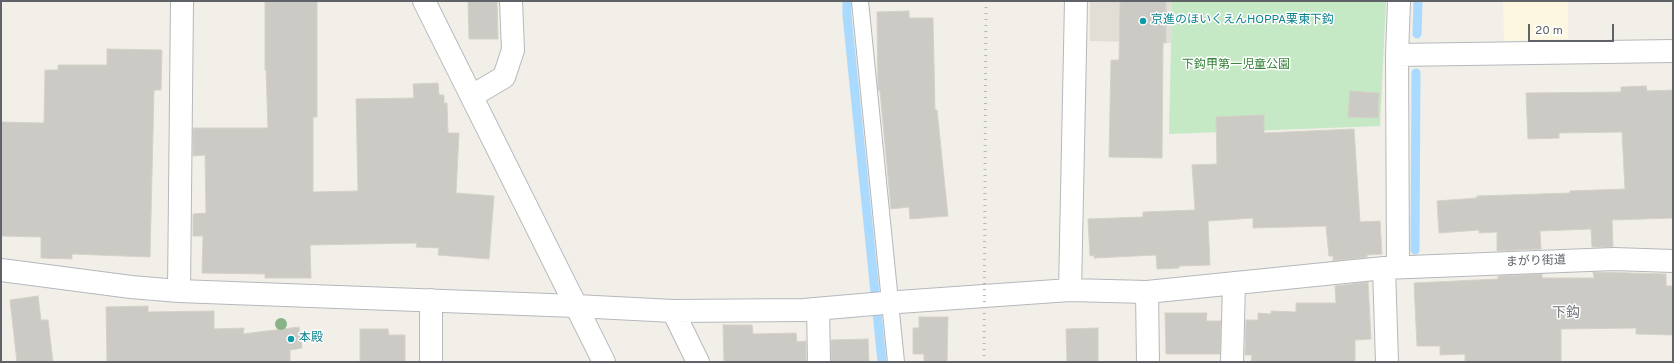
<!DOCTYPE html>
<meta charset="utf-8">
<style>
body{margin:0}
#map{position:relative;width:1674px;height:363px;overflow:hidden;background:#f1efe8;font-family:Overpass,sans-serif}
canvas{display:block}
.frame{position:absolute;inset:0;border:2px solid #5f6368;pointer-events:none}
.scale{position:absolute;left:1528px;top:24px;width:86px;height:18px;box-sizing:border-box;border:2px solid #5f6368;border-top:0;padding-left:5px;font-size:12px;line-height:14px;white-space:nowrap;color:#5f6368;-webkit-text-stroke:3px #fff;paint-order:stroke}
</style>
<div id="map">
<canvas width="1674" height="363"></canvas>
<div class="frame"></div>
<div class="scale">20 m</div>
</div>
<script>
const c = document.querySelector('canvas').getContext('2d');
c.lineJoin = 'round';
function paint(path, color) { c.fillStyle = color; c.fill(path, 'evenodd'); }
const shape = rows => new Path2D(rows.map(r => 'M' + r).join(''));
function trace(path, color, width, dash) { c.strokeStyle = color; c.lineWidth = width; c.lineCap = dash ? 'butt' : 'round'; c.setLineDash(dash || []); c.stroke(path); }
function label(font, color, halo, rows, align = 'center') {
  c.font = font + ' Overpass,"Noto Sans JP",sans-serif'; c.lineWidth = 3; c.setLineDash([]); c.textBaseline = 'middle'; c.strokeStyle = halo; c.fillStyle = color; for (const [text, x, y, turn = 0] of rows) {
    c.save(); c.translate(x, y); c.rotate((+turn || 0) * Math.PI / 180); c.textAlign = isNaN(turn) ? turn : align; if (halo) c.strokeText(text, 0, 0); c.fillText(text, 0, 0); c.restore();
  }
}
paint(shape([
 [1503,1,1568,1,1568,39,1504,41]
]), '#fef7e0');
paint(shape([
 [1090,1,1172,1,1171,43,1090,41]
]), '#e1ded6');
paint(shape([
 [1172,1,1386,1,1380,126,1169,134]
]), '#c5e8c5');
trace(shape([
 [847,1,847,15,882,362],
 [1417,34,1418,1],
 [1415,250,1416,73]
]), '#aadaff', 9);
const building = shape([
 [265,1,317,1,317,117,313,117,313,192,358,191,356,99,414,98,413,84,438,83,439,95,444,95,444,103,447,103,448,133,459,133,456,193,494,196,489,259,438,255,439,248,416,247,417,243,310,245,311,278,265,278,265,274,202,273,203,236,193,236,193,214,206,213,205,155,193,156,193,128,268,128,266,70,265,70,265,1],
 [468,1,497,1,498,39,469,39,468,1],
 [1120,1,1166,1,1166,43,1163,43,1162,158,1109,157,1111,60,1119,60,1120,1],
 [909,11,909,18,933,18,935,110,937,110,948,216,910,219,909,207,891,209,880,91,879,91,878,89,877,12,909,11],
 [107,49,162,50,161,90,154,90,150,257,72,254,72,259,41,258,41,237,1,236,1,122,44,123,45,70,58,70,58,65,107,65,107,49],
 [1646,86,1647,91,1673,90,1673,218,1612,220,1613,247,1592,247,1591,229,1540,231,1541,249,1497,251,1497,232,1479,233,1479,230,1439,233,1437,201,1477,198,1477,196,1570,193,1570,191,1625,189,1622,132,1559,133,1559,138,1528,139,1526,93,1621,92,1621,87,1646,86],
 [1350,91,1379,93,1378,118,1348,117,1350,91],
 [1264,115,1264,133,1354,129,1360,222,1380,221,1382,254,1367,255,1367,257,1333,261,1333,256,1329,256,1326,226,1253,228,1253,218,1208,221,1210,265,1179,266,1179,268,1157,269,1156,255,1094,258,1094,255,1090,256,1088,219,1143,217,1143,212,1195,210,1192,165,1217,164,1216,117,1264,115],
 [1593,272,1666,274,1666,286,1673,286,1673,335,1636,334,1636,328,1561,329,1561,362,1465,362,1465,354,1440,355,1440,346,1417,346,1414,283,1498,279,1498,276,1542,274,1542,278,1594,278,1593,272],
 [1368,282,1371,339,1355,340,1355,362,1251,362,1252,355,1245,355,1246,320,1258,320,1258,313,1271,314,1271,311,1296,312,1296,303,1336,303,1335,286,1368,282],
 [38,296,41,320,48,320,53,362,17,362,10,300,38,296],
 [148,306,148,312,214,311,214,329,244,328,243,334,299,327,302,348,290,350,290,362,107,362,106,307,148,306],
 [1165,313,1207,313,1206,321,1221,321,1220,354,1166,354,1165,313],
 [919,317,948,317,947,362,924,362,924,354,913,354,913,328,919,328,919,317],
 [723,325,752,325,753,334,796,333,797,342,806,341,806,362,724,362,723,325],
 [1098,328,1098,362,1067,362,1066,329,1098,328],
 [360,329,388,329,389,335,405,335,405,362,360,362,360,329],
 [868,339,869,362,831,362,831,340,868,339]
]);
paint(building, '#cccac5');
trace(building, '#d6d1c6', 1);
const service = shape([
 [860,1,896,362]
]);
const minor = shape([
 [1397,55,1673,51],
 [472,96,504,77,513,50,511,1],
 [1398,267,1397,55,1399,1],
 [1,270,131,287,179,291,576,306,673,311,804,310,884,303,1070,290,1147,292,1384,268],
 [1070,290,1076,1],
 [179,291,182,1],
 [1147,292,1148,362],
 [431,300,431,362],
 [818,309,819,362],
 [673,311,698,362],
 [1232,362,1234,283],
 [1387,362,1384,268,1614,259,1673,261]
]);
const tertiary = shape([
 [424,1,604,362]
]);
trace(service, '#b5b8bc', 18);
trace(minor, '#b5b8bc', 24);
trace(tertiary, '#b5b8bc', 24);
trace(service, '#fff', 16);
trace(minor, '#fff', 22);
trace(tertiary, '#fff', 22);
trace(shape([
 [984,362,986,1]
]), '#b6b7b8', 3, [1, 5]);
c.fillStyle = '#89b387';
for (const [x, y] of [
 [281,324]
]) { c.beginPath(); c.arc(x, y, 6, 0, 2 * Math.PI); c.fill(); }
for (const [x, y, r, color] of [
 [1143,21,4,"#0f9aa8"],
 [291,339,4,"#0f9aa8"]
]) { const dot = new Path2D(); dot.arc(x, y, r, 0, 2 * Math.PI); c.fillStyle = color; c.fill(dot); trace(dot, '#fff', 1.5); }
label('12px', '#0d838f', '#fff', [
 ["京進のほいくえんHOPPA栗東下鈎",1151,21],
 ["本殿",299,339]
], 'left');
label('12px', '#348238', '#fff', [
 ["下鈎甲第一児童公園",1236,66]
]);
label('12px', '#5f6368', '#fff', [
 ["まがり街道",1536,262,-2]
]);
label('14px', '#70757a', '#fff', [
 ["下鈎",1566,314]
]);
</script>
